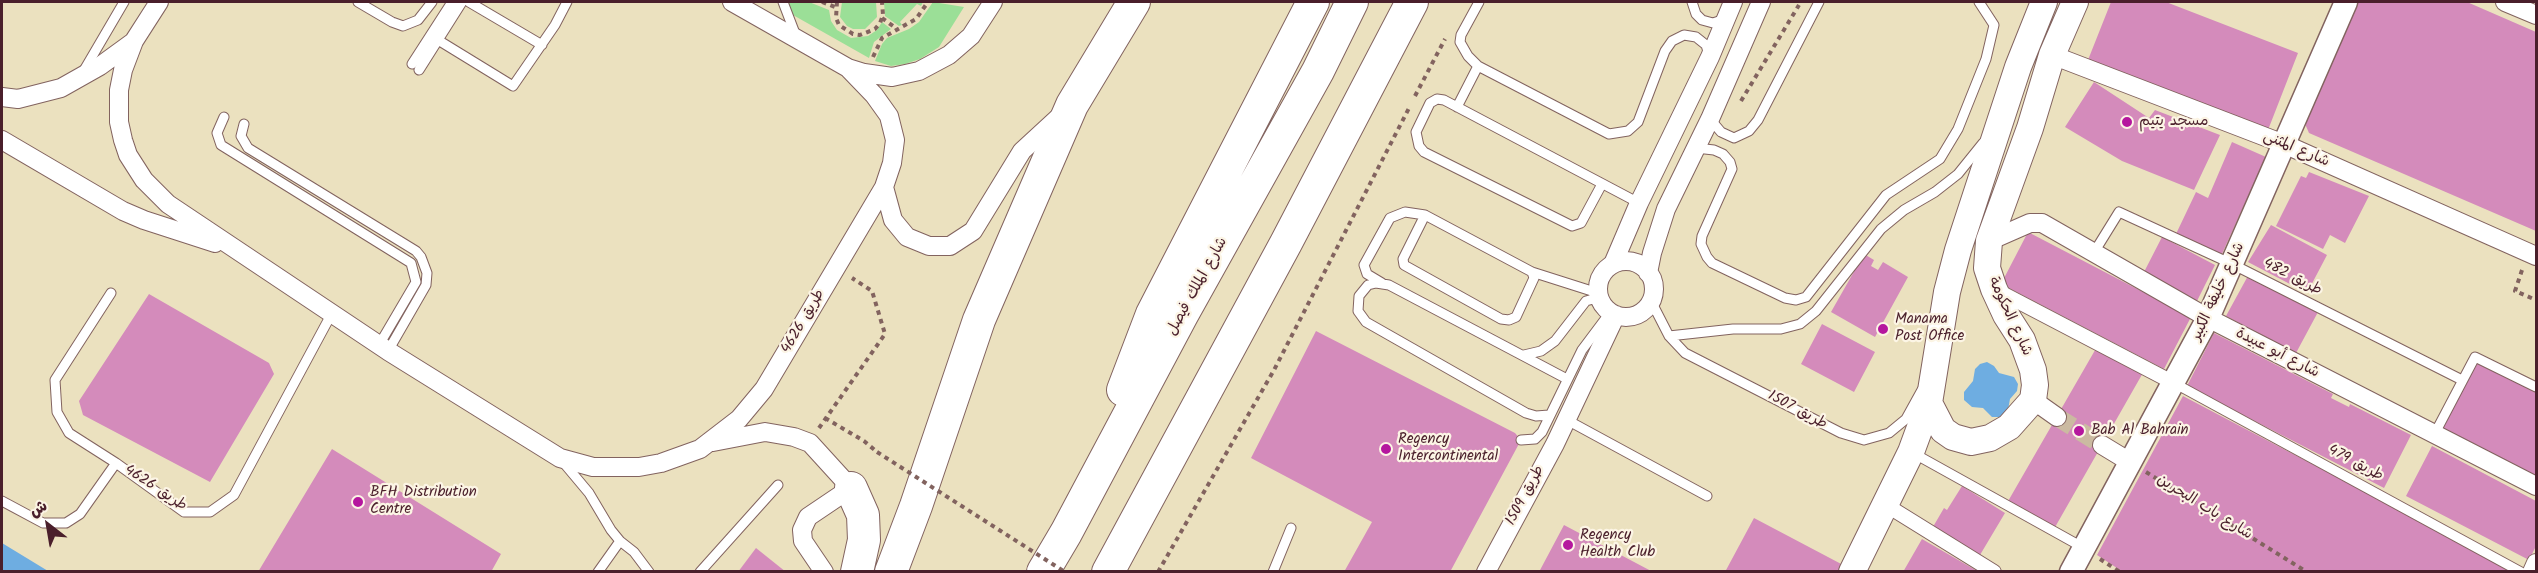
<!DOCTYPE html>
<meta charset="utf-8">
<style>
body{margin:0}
#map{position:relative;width:2538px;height:573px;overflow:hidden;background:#ebe1bf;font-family:Kalam,"Playpen Sans Arabic",sans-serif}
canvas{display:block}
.frame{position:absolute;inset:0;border:3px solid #4a1f2b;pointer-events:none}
.north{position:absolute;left:18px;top:495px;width:60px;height:60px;-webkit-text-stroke:4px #fcf5e5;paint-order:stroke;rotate:329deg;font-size:16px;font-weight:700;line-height:24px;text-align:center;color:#4a1f2b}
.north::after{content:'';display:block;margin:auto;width:21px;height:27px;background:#4a1f2b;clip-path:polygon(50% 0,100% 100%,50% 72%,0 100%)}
</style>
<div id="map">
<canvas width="2538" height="573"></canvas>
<div class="frame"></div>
<div class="north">ش</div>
</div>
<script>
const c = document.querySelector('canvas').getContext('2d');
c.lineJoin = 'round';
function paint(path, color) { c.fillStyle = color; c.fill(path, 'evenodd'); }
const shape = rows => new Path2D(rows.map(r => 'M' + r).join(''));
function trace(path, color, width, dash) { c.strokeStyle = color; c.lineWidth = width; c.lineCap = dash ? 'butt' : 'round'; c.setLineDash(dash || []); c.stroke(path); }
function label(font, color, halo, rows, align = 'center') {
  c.font = font + ' Kalam,"Playpen Sans Arabic",sans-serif'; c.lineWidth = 4.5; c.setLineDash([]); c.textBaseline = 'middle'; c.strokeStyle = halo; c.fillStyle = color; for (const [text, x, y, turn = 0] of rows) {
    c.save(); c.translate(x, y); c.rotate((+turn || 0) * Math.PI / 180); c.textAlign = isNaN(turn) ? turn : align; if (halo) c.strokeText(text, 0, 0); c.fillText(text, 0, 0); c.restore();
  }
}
paint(shape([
 [788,2,809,2,829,10,831,21,837,30,851,38,868,36,877,30,882,22,891,29,874,42,869,58,793,15],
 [842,2,876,2,877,17,865,29,853,29,847,26,840,17],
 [884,2,923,2,921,6,917,4,900,22,902,25,899,26,885,16],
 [933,2,964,7,939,47,920,59,905,64,891,66,875,61,882,44,887,38,909,29,919,22]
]), '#9bdf97');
paint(shape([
 [1987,362,1994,366,1999,373,2014,377,2018,384,2017,391,2010,399,2008,410,2000,417,1992,417,1983,408,1972,407,1964,400,1964,392,1973,381,1975,369,1980,364],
 [2,543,48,571,2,571]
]), '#6eade1');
paint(shape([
 [2111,2,2166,2,2298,53,2268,130,2088,60],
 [2352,2,2467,2,2536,32,2536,231,2309,133,2302,117],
 [2094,82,2149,118,2155,110,2220,135,2194,190,2122,161,2065,127],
 [2232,142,2266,157,2221,256,2176,234,2196,192,2208,198],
 [2309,172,2369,196,2345,243,2330,235,2323,249,2276,226,2301,176,2306,178],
 [2271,225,2327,255,2307,293,2248,262],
 [2028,232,2191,317,2164,369,2001,284],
 [2162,237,2215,265,2197,301,2143,274],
 [1864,254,1874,260,1871,266,1878,270,1883,262,1908,277,1875,337,1831,312],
 [2249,274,2318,312,2296,353,2226,316],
 [149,294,269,363,274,374,210,482,83,415,79,401],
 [1822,324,1875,352,1854,392,1801,364],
 [1316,331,1515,433,1521,440,1450,572,1344,572,1372,522,1251,458],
 [2214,333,2333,394,2331,398,2349,407,2350,404,2411,435,2384,488,2187,386],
 [2098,345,2144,371,2054,529,2007,503],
 [2478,362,2536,393,2536,481,2441,430],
 [2183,396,2517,572,2123,572,2097,555],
 [2432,446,2536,501,2536,546,2529,560,2406,496],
 [332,449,501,554,491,572,258,572],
 [1962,486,2005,513,1977,560,1930,532,1944,508,1947,510],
 [1754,518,1845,566,1842,572,1725,572],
 [1564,525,1653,572,1539,572],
 [1922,539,1979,572,1903,572],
 [756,548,786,572,738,572]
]), '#d48bbb');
trace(shape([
 [2057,417,2102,445]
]), '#cbbaa1', 18, [18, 9]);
const service = shape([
 [358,2,392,22,403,26,418,20,432,2],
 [469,2,542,45],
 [783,2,796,36],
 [1479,2,1461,35,1460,42,1468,56,1478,66,1609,134,1628,131,1638,122,1665,51,1672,41,1684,35,1696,37,1706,45,1709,55],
 [1692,2,1696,14,1702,20,1713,23,1725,19],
 [438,40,513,86,555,25,567,2],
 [412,64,452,2],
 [419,70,462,2],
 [83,72,124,2],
 [1457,107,1478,66],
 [224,117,217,133,221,145,411,263,416,282,379,345],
 [1710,119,1721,132,1734,138,1749,131,1758,120,1819,2],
 [244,124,241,136,248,148,416,251,421,257,427,273,426,285,388,351],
 [1696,148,1714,150,1723,154,1730,162,1732,169,1702,236,1701,244,1707,257,1712,263,1785,298,1796,300,1806,297,1886,195,1940,159,1958,129,1986,59,1994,25,1979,2],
 [1602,184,1581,223,1572,226,1424,152,1419,146,1416,132,1430,103,1437,99,1444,100,1639,203],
 [1425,215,1403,259,1404,265,1501,319,1509,320,1516,317,1534,278,1532,272],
 [2093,254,2119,212,2232,264,2462,380],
 [1382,283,1367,274,1364,265,1390,218,1405,212,1425,215,1532,272,1598,293],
 [111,293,55,380,57,412,69,433,116,463,184,512,210,512,234,495,332,313],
 [1651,301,1669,336,1685,353,1841,433,1864,440,1889,433,1906,419,1922,390],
 [1669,336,1733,329,1781,329,1800,324,1816,311,1881,229,1904,210,1935,192,1958,174,1983,143],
 [1524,355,1541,351,1555,341,1586,301,1593,299,1601,301],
 [2174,383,2521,572],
 [1549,415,1536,416,1526,413,1366,322,1358,311,1359,296,1368,285,1376,283,1389,285,1567,379],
 [1567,420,1707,496],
 [2434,435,2475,357,2536,387],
 [1521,440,1535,439,1542,432,1582,350,1609,314],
 [1913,453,2084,548],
 [563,462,589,493,611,530,620,541,634,552,649,572],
 [2,501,43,523,66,523,80,514,116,463],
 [598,572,620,541],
 [700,572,778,485],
 [1273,572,1291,528]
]);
const pedestrian = shape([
 [1996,290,2174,383],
 [1886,505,1994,572]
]);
const minor = shape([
 [159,2,134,41,123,70,119,90,119,122,123,140,128,155,144,180,168,204,388,351,560,458,593,467,639,467,661,463,700,449,739,419,764,389,884,187,892,163,895,140,889,116,874,95,848,68],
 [732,2,848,68,864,73,892,77,919,71,949,55,971,36,993,2],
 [2505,2,2536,15],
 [2052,55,2284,144,2536,256],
 [2,97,18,99,61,88,100,66,133,42],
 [2,140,123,211,144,220,215,243],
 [884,187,893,220,907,237,929,246,950,246,973,231,1022,151,1060,116],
 [1989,241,2030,223,2042,223,2208,318,2536,486],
 '1598 289a28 28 0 1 1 56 0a28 28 0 1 1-56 0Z',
 [1613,264,1639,203,1710,57,1733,2],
 [1648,273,1652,253,1666,209,1710,119,1761,2],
 [2033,400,2057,417],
 [713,442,765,432,794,437,810,443,851,488,808,517,802,530,803,541,824,572],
 [2102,445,2130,462],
 [1486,572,1555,444,1616,315],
 [2532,572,2536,563]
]);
const tertiary = shape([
 [2071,572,2208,318,2346,2]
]);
const secondary = shape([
 [1929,403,1943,430,1953,437,1971,442,1990,438,2009,427,2033,400,2035,385,2033,370,2022,340,2006,315,1994,289,1987,268,1989,241,2030,128,2052,55,2075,2],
 [1852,572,1911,452,1929,403,1947,292,1958,250,2018,67,2044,2]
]);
const motorway = shape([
 [1123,390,1152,314,1313,2],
 [851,488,863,515,864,540,857,572],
 [891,572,916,506,979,320,1072,105,1134,2],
 [1043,572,1066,533,1182,315,1318,71,1352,2],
 [1108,572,1286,243,1412,2]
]);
trace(service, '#82635f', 11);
trace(pedestrian, '#82635f', 16);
trace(minor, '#82635f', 20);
trace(tertiary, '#82635f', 25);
trace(secondary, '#82635f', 28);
trace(motorway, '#82635f', 34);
trace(shape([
 [822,2,835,7],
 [837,2,836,18,839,25,853,34,860,35,875,29,880,23,883,15,882,2],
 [882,18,897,29],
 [873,57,882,38,916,19,928,2],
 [1415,96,1445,39],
 [1741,101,1799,5],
 [2522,270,2515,291,2536,300],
 [825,418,864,441,877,452],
 [819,428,885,334,872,291,852,278],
 [2146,472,2307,572],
 [2100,559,2120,572],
 [1158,572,1274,370,1409,108]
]), '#82635f', 4, [4.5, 4.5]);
trace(service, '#fff', 9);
trace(pedestrian, '#fff', 14);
trace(minor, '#fff', 18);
trace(tertiary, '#fff', 22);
trace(secondary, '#fff', 26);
trace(motorway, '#fff', 32);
trace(shape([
 [877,452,1065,572]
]), '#82635f', 4, [4.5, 4.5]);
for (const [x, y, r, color] of [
 [2127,122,6,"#b5179e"],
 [1883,329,6,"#b5179e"],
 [2079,431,6,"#b5179e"],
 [1386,449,6,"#b5179e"],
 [358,502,6,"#b5179e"],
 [1568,545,6,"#b5179e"]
]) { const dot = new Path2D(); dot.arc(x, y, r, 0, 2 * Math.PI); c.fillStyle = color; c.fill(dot); trace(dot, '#fcf5e5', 2); }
label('15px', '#4a1f2b', '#fcf5e5', [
 ["مسجد يتيم",2139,122],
 ["Manama",1895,320],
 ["Post Office",1895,337],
 ["Bab Al Bahrain",2091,431],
 ["Regency",1398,440],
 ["Intercontinental",1398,457],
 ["BFH Distribution",370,493],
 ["Centre",370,510],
 ["Regency",1580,536],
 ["Health Club",1580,553]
], 'left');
label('15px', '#4a1f2b', '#fcf5e5', [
 ["شارع المثنى",2296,150,23],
 ["طريق 482",2292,278,27],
 ["شارع الملك فيصل",1198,287,-61],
 ["شارع خليفة الكبير",2219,292,-65],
 ["شارع الحكومة",2009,317,65],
 ["طريق 4626",804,322,-60],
 ["شارع أبو عبيدة",2277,354,27],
 ["طريق 1507",1797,411,28],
 ["طريق 479",2355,464,28],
 ["طريق 4626",155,489,33],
 ["طريق 1509",1526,496,-62],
 ["شارع باب البحرين",2204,508,32]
]);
</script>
